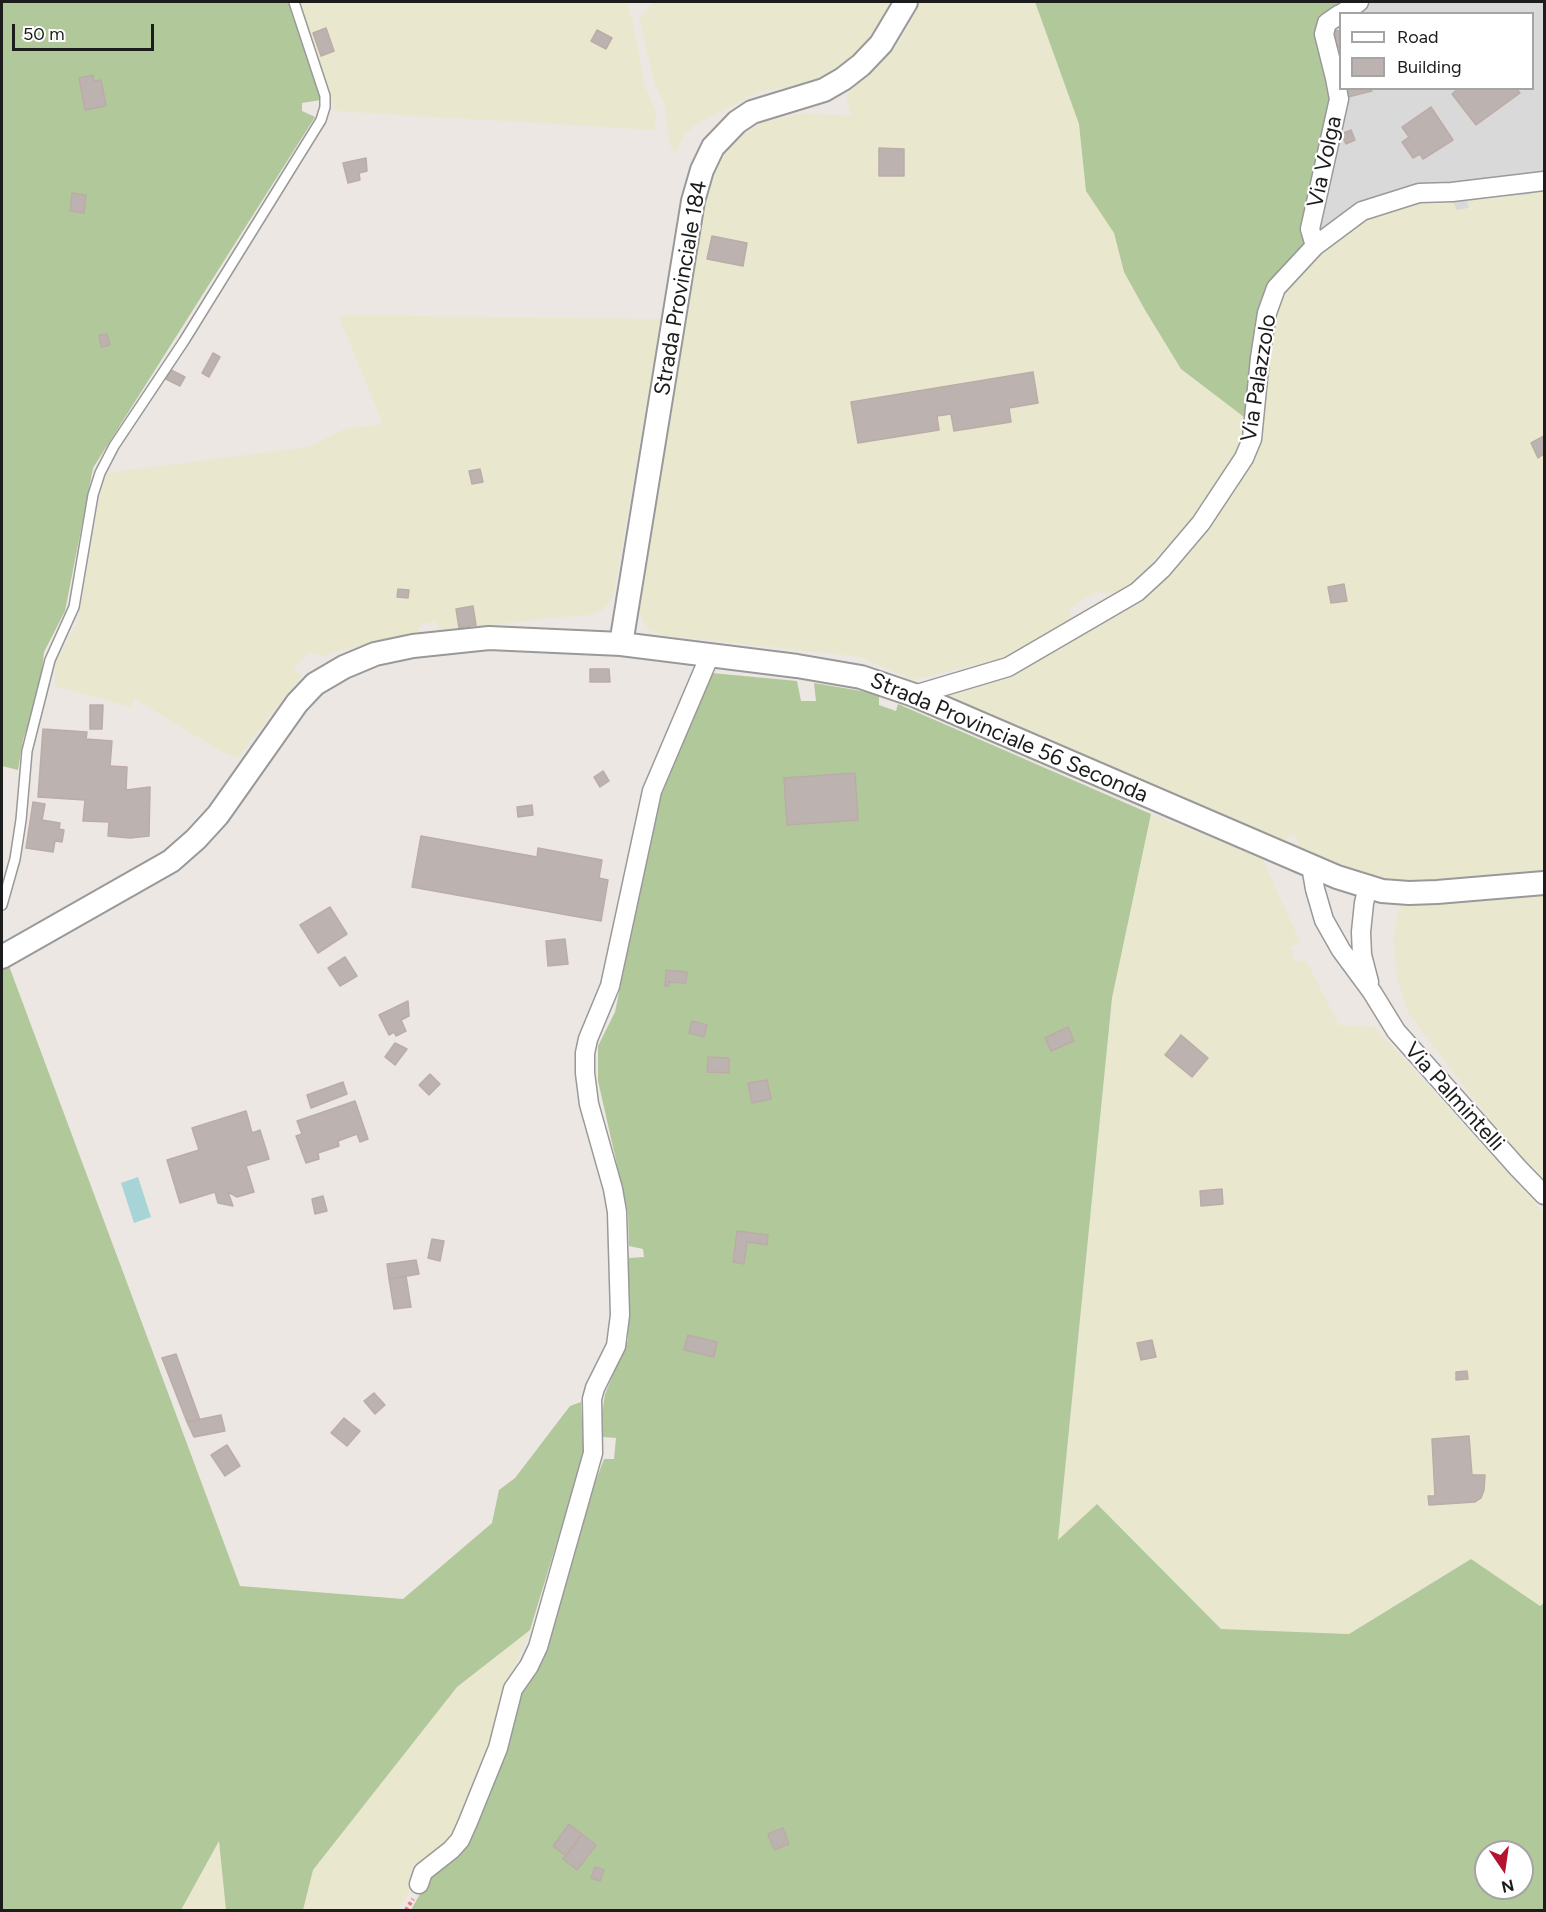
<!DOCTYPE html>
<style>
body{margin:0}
#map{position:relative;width:1546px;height:1912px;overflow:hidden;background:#ece7e3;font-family:Figtree,sans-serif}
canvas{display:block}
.frame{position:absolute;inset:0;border:3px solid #1c1c1c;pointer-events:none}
.legend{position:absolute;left:1339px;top:12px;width:195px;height:78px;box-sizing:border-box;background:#fff;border:2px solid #a4a4a4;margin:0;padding:8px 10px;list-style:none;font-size:18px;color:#1c1c1c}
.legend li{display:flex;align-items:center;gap:12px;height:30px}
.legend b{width:30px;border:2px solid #a4a4a4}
.north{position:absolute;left:1474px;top:1840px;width:60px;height:60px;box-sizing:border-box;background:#fff;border:2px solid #a4a4a4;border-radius:50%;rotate:167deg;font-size:16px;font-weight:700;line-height:24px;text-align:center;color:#1c1c1c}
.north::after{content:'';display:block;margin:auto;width:21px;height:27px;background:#b51331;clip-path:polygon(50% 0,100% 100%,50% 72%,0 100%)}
.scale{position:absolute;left:12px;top:24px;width:142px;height:27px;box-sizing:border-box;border:3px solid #1c1c1c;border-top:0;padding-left:8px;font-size:18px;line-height:21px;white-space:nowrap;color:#1c1c1c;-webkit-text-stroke:4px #fff;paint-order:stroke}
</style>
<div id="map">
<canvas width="1546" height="1912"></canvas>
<div class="frame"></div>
<ul class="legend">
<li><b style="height:8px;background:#fff"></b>Road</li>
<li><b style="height:16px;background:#bcb2b0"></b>Building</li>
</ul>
<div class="north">N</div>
<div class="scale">50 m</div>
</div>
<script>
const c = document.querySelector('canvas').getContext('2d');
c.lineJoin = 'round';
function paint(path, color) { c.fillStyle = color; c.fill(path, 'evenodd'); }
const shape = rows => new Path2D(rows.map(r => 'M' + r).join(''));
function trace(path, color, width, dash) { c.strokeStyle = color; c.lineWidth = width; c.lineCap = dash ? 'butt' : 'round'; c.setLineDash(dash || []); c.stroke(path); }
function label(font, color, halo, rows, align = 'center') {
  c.font = font + ' Figtree,sans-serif'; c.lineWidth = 4.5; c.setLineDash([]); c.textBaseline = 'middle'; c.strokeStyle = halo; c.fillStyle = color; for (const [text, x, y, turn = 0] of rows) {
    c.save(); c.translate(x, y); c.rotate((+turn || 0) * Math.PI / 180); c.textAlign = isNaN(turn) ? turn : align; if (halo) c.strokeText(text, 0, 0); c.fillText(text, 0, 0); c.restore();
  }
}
paint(shape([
 [1340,2,1544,2,1544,191,1526,195,1467,198,1469,208,1302,248,1330,100,1316,25,1320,16],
 [1340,14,1532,14,1532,88,1340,88]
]), '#dad9d9');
paint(shape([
 [300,2,626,2,632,18,645,87,656,111,655,130,335,111],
 [654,2,891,2,885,17,870,37,852,56,825,77,809,83,761,91,698,123,685,134,675,154,669,143,664,102,655,85,639,18],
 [920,2,1035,2,1079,124,1086,191,1114,233,1124,272,1145,310,1181,369,1244,417,1243,437,1236,459,1191,522,1132,584,1118,594,1098,592,1080,601,1070,610,1071,620,1004,658,913,680,860,657,661,635,649,630,642,619,638,605,640,586,705,202,715,173,727,151,742,136,763,122,804,113,851,116,846,95,884,60,903,37],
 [1544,191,1544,871,1433,882,1405,883,1380,879,1352,870,1296,847,1298,839,1290,834,1285,843,946,697,952,693,1012,673,1117,616,1161,583,1206,526,1262,426,1275,318,1283,295,1330,244,1366,218,1407,204,1451,198,1457,210,1469,208,1467,198,1526,195],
 [338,315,661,319,614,593,610,602,601,611,591,615,549,618,439,632,436,621,422,624,414,637,346,648,324,656,308,652,293,670,302,675,237,758,224,753,135,699,131,707,55,686,55,661,77,624,104,473,308,447,345,429,383,424],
 [1151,814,1262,857,1301,944,1290,946,1296,962,1306,960,1339,1025,1375,1027,1544,1213,1544,1603,1541,1606,1470,1559,1349,1634,1221,1629,1097,1504,1058,1541,1112,998],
 [1544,894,1544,1183,1523,1163,1408,1013,1397,978,1393,938,1401,902,1424,903],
 [530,1630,505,1693,493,1746,450,1844,414,1876,408,1894,398,1910,303,1910,313,1870,457,1687],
 [219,1840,226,1910,181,1910]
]), '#eae7cf');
paint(shape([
 [2,2,288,2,321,100,302,103,302,111,315,117,93,468,65,611,44,652,40,688,23,740,18,770,2,766],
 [1035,2,1340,2,1320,16,1316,25,1330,100,1302,248,1270,281,1260,302,1250,360,1244,417,1181,369,1145,310,1124,272,1114,233,1086,191,1079,124],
 [712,673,797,681,801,701,816,701,814,683,879,694,879,705,896,711,898,704,1151,814,1112,998,1058,1540,1097,1504,1221,1629,1349,1634,1471,1559,1540,1606,1544,1603,1544,1910,411,1910,433,1871,439,1866,514,1703,535,1669,565,1587,585,1509,604,1459,614,1459,616,1438,603,1437,602,1414,605,1394,628,1340,629,1258,644,1257,643,1249,629,1246,628,1213,598,1081,598,1046,615,1012,659,801],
 [1486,1852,1522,1852,1522,1888,1486,1888],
 [9,966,240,1586,403,1599,492,1523,499,1490,515,1478,570,1406,581,1402,584,1459,574,1486,530,1630,457,1687,313,1870,303,1910,226,1910,219,1841,181,1910,2,1910,2,970]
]), '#b1c89b');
paint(shape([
 [138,1177,151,1217,134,1223,121,1183]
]), '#a7d4d6');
const building = shape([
 [326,28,334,51,321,56,313,33,326,28],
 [597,30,612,38,606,49,591,41,597,30],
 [1331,30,1340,31,1340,45,1338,48,1332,42,1331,30],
 [93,75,94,81,101,80,106,106,85,110,79,78,93,75],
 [1346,88,1371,88,1372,91,1348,97,1346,88],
 [1459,88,1516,88,1520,93,1476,125,1452,94,1459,88],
 [1431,107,1453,140,1423,159,1420,154,1413,158,1402,142,1409,137,1402,127,1431,107],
 [1351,130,1355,140,1346,144,1341,134,1351,130],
 [879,148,904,149,904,176,879,176,879,148],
 [366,158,367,171,359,173,360,180,348,183,343,163,366,158],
 [72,193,86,195,84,213,70,211,72,193],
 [712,236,747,243,743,266,707,259,712,236],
 [107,334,110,345,101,347,99,335,107,334],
 [213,353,220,357,209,377,202,373,213,353],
 [171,370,185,377,180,386,166,379,171,370],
 [1033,372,1038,403,1009,408,1011,422,954,431,951,414,937,416,939,430,858,443,851,402,1033,372],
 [1544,436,1544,454,1538,458,1531,443,1544,436],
 [480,469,483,482,472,484,469,471,480,469],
 [1344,584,1347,601,1331,603,1328,587,1344,584],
 [398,589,409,590,408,598,397,597,398,589],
 [473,606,476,625,459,628,456,609,473,606],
 [590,669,609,669,610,682,590,682,590,669],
 [90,705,103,705,102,729,90,729,90,705],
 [43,729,87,732,86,739,112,741,110,766,127,767,126,790,150,787,149,836,130,838,108,836,109,822,83,821,85,800,38,797,43,729],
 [603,771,609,781,600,787,594,777,603,771],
 [855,773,858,820,787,825,784,778,855,773],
 [33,802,45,804,42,820,60,823,59,829,64,830,62,842,55,841,53,852,26,848,33,802],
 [532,805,533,815,518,817,517,807,532,805],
 [421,836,537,857,538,848,602,860,599,878,608,880,601,921,412,887,421,836],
 [330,907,347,934,318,953,300,925,330,907],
 [565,939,568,964,548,966,546,941,565,939],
 [345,957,357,976,340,986,328,968,345,957],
 [666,970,687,972,686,983,669,982,669,986,665,986,666,970],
 [408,1001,409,1016,401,1020,406,1031,396,1036,394,1032,389,1035,379,1015,408,1001],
 [692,1021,707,1025,704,1037,689,1033,692,1021],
 [1068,1027,1074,1041,1051,1051,1045,1038,1068,1027],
 [1181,1035,1208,1058,1192,1077,1165,1055,1181,1035],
 [395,1043,407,1049,395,1065,385,1057,395,1043],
 [708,1057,729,1058,729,1073,707,1072,708,1057],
 [430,1074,440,1084,429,1095,419,1085,430,1074],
 [767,1080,771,1099,752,1103,748,1083,767,1080],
 [343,1082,347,1094,311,1108,307,1095,343,1082],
 [355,1101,368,1139,360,1142,357,1134,338,1141,339,1146,318,1153,319,1159,306,1163,296,1136,302,1134,297,1121,355,1101],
 [246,1111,252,1133,260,1130,269,1159,246,1166,254,1192,237,1197,228,1192,233,1206,218,1203,215,1192,180,1203,167,1160,199,1150,192,1128,246,1111],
 [1222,1189,1223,1204,1201,1206,1200,1191,1222,1189],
 [323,1196,327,1211,315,1214,312,1199,323,1196],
 [737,1231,768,1235,767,1245,747,1242,744,1264,733,1262,737,1231],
 [432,1239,444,1241,440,1261,428,1258,432,1239],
 [416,1260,419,1274,389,1279,387,1264,416,1260],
 [406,1276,411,1307,394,1309,389,1279,406,1276],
 [688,1335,717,1342,714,1357,684,1350,688,1335],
 [1152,1340,1156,1357,1141,1360,1137,1343,1152,1340],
 [176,1354,200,1420,187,1422,162,1358,176,1354],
 [1467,1371,1468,1379,1456,1380,1456,1372,1467,1371],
 [374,1393,385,1405,375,1414,364,1401,374,1393],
 [221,1415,225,1431,194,1437,187,1422,221,1415],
 [344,1418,360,1431,347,1446,331,1433,344,1418],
 [1469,1436,1472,1475,1485,1475,1484,1490,1481,1498,1475,1502,1429,1505,1428,1496,1435,1496,1432,1439,1469,1436],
 [227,1445,240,1466,225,1476,211,1455,227,1445],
 [569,1824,582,1834,566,1856,553,1846,569,1824],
 [783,1828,789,1844,774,1850,768,1834,783,1828],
 [582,1834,596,1845,577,1870,563,1859,582,1834],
 [595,1867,604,1870,600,1881,591,1878,595,1867]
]);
paint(building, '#bcb2b0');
trace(building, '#bcaca7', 1.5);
const service = shape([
 [2,905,15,859,21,820,27,751,50,660,74,607,93,495,100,473,114,446,184,341,321,120,325,107,325,96,294,2]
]);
const minor = shape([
 [1341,14,1359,2],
 [1315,246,1310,229,1339,99,1335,78,1324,34,1327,23,1340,14],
 [914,695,1008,667,1137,592,1162,569,1201,523,1244,458,1252,439,1260,358,1267,313,1276,288,1315,246,1362,211,1419,193,1452,192,1544,181],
 [1311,866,1315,889,1324,920,1341,950,1372,992,1396,1031,1518,1168,1544,1195],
 [1368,886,1364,903,1361,932,1362,955,1369,982],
 [419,1884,423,1872,451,1850,460,1840,468,1822,498,1748,513,1689,529,1666,538,1647,593,1453,592,1399,595,1388,616,1346,620,1315,617,1212,613,1189,589,1104,585,1073,585,1053,588,1039,610,986,652,791,710,655]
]);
const tertiary = shape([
 [621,644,693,201,702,170,713,147,737,122,752,112,824,90,843,79,861,65,881,44,906,2],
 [2,957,171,861,196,839,218,815,297,703,315,684,344,667,375,654,413,646,489,638,621,644,797,666,861,677,914,695,1337,877,1382,891,1409,893,1437,892,1544,883]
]);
trace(service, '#999', 12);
trace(minor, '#999', 21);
trace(tertiary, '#999', 26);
trace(shape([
 [406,1910,413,1899]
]), '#eb757e', 4, [3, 3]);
trace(service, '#fff', 9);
trace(minor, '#fff', 18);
trace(tertiary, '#fff', 22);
label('22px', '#1c1c1c', '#fff', [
 ["Via Volga",1325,162,-78],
 ["Strada Provinciale 184",681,288,-80],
 ["Via Palazzolo",1259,378,-81],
 ["Strada Provinciale 56 Seconda",1009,738,23],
 ["Via Palmintelli",1454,1097,48]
]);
</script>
